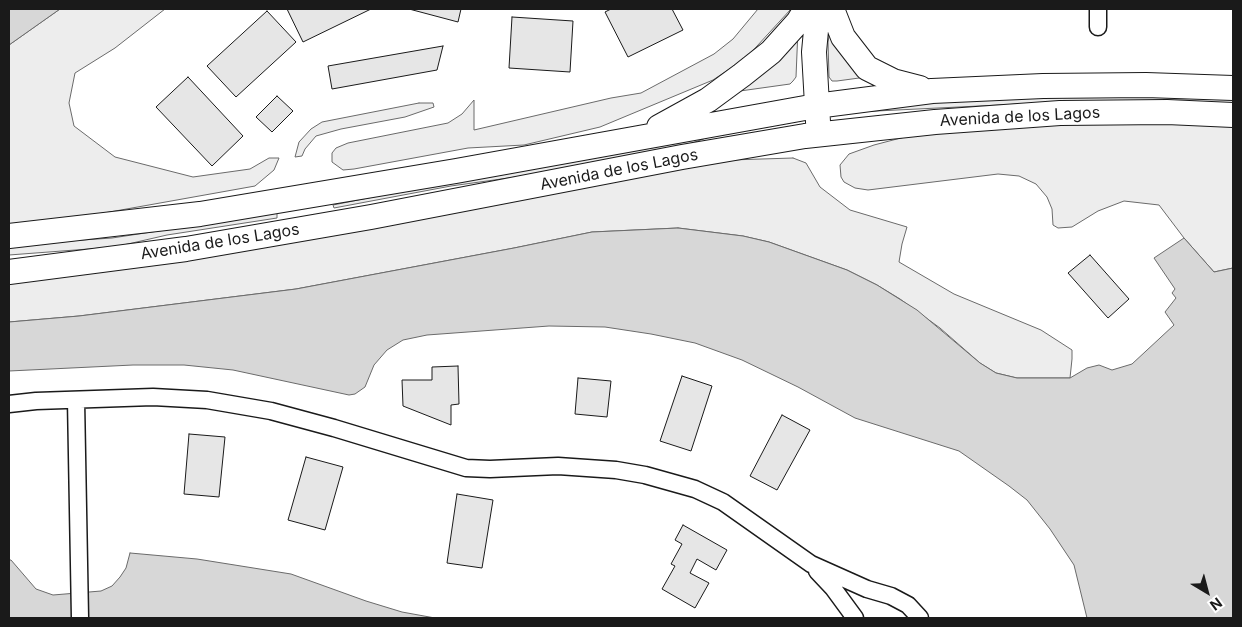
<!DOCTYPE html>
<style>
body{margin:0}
#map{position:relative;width:1242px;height:627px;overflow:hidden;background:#fff;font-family:Inter,sans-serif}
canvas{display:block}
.frame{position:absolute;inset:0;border:10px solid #1a1a1a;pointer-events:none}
.north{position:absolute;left:1182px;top:567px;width:50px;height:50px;-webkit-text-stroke:4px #fff;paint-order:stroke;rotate:143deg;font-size:14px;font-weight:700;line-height:20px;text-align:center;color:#1a1a1a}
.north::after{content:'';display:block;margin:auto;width:18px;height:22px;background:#1a1a1a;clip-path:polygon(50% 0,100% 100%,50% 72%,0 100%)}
</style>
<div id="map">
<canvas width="1242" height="627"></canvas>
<div class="frame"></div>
<div class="north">N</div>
</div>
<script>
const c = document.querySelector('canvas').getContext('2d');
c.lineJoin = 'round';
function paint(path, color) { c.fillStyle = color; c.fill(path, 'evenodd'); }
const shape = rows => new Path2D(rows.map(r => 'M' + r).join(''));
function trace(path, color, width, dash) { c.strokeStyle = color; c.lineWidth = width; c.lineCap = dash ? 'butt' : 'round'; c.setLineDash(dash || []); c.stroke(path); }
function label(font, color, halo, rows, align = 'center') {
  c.font = font + ' Inter,sans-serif'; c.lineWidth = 4; c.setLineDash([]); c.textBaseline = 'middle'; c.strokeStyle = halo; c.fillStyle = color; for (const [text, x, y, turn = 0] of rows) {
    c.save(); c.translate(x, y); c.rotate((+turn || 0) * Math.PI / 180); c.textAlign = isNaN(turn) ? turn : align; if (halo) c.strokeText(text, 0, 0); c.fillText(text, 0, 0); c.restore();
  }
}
const green = shape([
 [60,9,165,9,115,48,75,73,69,103,74,126,115,157,193,177,250,169,269,158,279,158,274,170,255,186,65,220,9,224,9,45,60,9],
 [758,9,791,9,746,58,713,80,600,127,524,145,468,148,354,169,343,170,332,162,332,153,336,148,348,143,448,123,462,114,474,100,474,130,611,98,641,93,714,54,733,39,758,9],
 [798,29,796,77,793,81,790,84,740,91,798,29],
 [830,31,874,76,837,81,832,81,829,77,828,42,830,31],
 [1233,95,1233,105,1020,104,856,112,922,98,1233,95],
 [419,103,433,103,434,107,405,117,341,129,316,136,305,149,302,156,295,157,299,142,311,129,322,122,419,103],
 [1056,121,1157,121,1233,126,1233,268,1214,272,1184,238,1159,205,1124,201,1098,211,1072,227,1058,228,1053,225,1052,209,1047,197,1036,184,1019,176,998,174,868,190,855,188,844,182,841,177,840,165,849,154,874,145,916,134,1056,121],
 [717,134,673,150,573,169,451,186,334,208,333,205,554,161,717,134],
 [793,158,806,163,820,187,850,210,907,227,902,244,899,262,954,294,1041,330,1072,350,1072,359,1070,378,1017,378,996,373,980,363,940,328,900,299,877,285,847,270,769,242,743,236,678,228,592,232,514,248,296,289,79,316,9,322,9,274,730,160,793,158],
 [277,213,277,218,167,235,115,247,9,255,9,245,112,238,277,213]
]);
paint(green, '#ededed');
trace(green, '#6a6a6a', 1);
const water = shape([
 [9,9,60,9,9,45,9,9],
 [678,228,743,236,769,242,847,270,877,285,917,310,980,363,996,373,1017,378,1070,378,1087,368,1099,365,1112,370,1132,364,1174,325,1165,312,1176,298,1172,293,1175,289,1154,258,1184,238,1214,272,1233,268,1233,618,1087,618,1074,565,1050,529,1027,500,1009,486,959,451,855,418,798,387,742,360,695,343,651,334,605,327,549,326,427,335,403,340,387,350,374,365,365,387,355,394,349,395,233,370,184,365,133,365,9,371,9,322,79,316,296,289,514,248,592,232,678,228],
 [130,553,197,559,291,574,366,601,402,612,435,618,9,618,9,560,11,560,36,589,53,595,101,591,112,586,120,577,126,568,130,553]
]);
paint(water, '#d7d7d7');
trace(water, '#6a6a6a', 1);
const building = shape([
 [287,9,371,9,303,42,287,9],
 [409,9,461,9,458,22,409,9],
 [611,9,672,9,683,30,628,57,605,12,611,9],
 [267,11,296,42,236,97,207,66,267,11],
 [512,17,573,21,570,72,509,68,512,17],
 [443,46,437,70,332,89,328,66,443,46],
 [188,77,243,136,212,166,156,107,188,77],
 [277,96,293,111,272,132,256,117,277,96],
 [1090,255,1129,299,1108,318,1068,273,1090,255],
 [458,366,459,404,451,405,451,425,403,406,402,380,432,380,432,367,458,366],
 [682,376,712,386,691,451,660,441,682,376],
 [578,378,611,381,607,417,575,414,578,378],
 [782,415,810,430,777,490,750,476,782,415],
 [189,434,225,437,219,497,184,494,189,434],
 [306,457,343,467,325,530,288,520,306,457],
 [457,494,493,500,482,568,447,563,457,494],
 [683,525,727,550,716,570,697,559,690,573,709,583,695,608,662,589,675,566,671,564,682,544,675,540,683,525]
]);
paint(building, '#e6e6e6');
trace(building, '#1a1a1a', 1);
const street = shape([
 [1098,9,1098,27],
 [76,400,80,618],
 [9,404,36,401,153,397,207,400,271,411,334,428,466,468,490,469,558,466,616,470,645,475,695,489,723,502,811,564,867,589,891,596,908,605,920,618],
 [817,571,833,588,855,618]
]);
const secondary = shape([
 [818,9,814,52,818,122],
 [832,9,843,37,867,68,893,81,920,88],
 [659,127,708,100,742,75,771,52,798,22,806,9],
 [9,236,200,214,456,171,816,106,932,91,1043,86,1146,85,1233,88],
 [9,272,186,249,371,217,682,157,805,136,935,122,1060,113,1167,112,1233,115]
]);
trace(street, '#1a1a1a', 19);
trace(secondary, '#1a1a1a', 26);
trace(street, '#fff', 16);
trace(secondary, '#fff', 24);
label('16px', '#1a1a1a', '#fff', [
 ["Avenida de los Lagos",1020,117,-3],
 ["Avenida de los Lagos",619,170,-11],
 ["Avenida de los Lagos",220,242,-9]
]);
</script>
